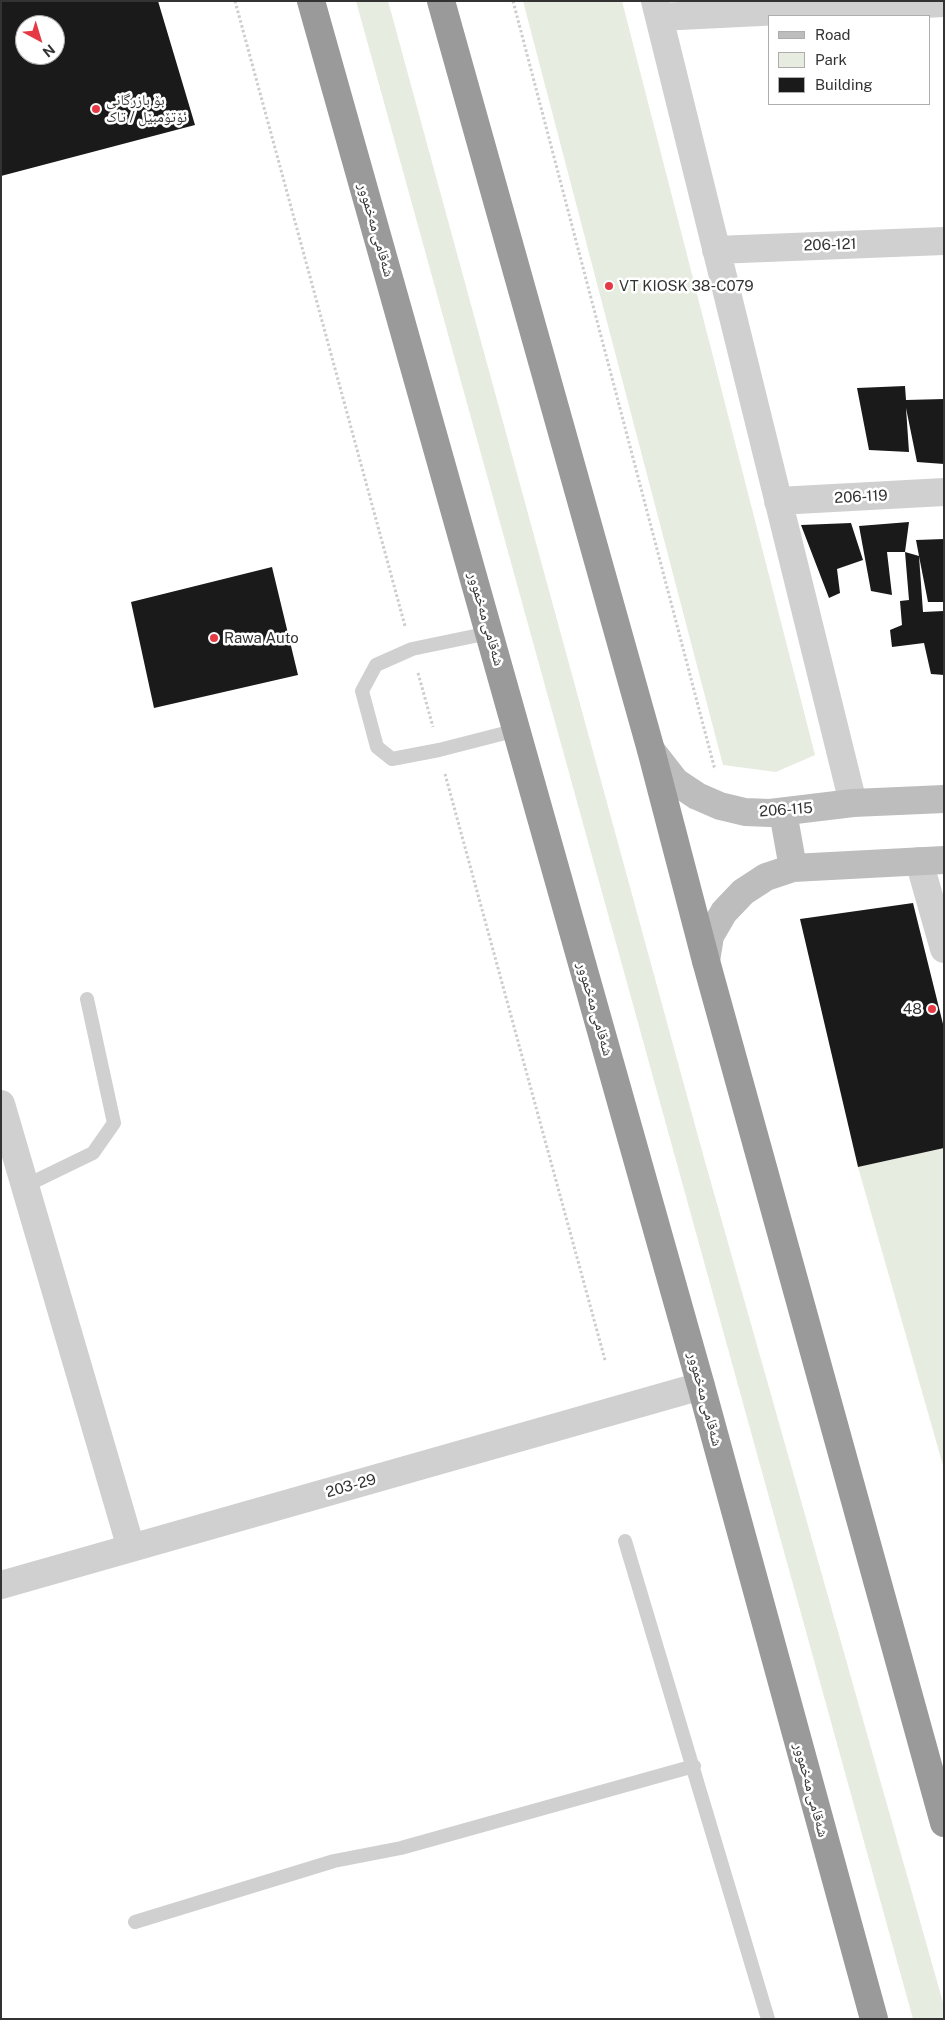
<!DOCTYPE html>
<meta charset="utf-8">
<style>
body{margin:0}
#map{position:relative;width:945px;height:2020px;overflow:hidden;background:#fff;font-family:"Public Sans",sans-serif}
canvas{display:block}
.frame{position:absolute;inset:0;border:2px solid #333;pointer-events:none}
.legend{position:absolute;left:768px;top:15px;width:162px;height:90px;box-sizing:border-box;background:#fff;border:1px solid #adadad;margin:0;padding:6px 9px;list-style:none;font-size:15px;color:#333}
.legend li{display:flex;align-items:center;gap:10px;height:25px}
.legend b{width:25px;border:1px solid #adadad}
.north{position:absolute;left:15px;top:15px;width:50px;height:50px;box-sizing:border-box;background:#fff;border:1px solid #adadad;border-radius:50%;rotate:141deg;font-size:14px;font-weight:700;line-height:20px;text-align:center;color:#333}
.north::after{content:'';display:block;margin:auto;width:18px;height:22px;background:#e63946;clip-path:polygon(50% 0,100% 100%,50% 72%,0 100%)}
</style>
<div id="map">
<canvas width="945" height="2020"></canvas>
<div class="frame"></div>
<ul class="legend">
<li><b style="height:6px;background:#bdbdbd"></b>Road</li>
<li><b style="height:14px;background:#e6ecdf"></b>Park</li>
<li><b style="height:14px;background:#1a1a1a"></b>Building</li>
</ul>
<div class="north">N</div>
</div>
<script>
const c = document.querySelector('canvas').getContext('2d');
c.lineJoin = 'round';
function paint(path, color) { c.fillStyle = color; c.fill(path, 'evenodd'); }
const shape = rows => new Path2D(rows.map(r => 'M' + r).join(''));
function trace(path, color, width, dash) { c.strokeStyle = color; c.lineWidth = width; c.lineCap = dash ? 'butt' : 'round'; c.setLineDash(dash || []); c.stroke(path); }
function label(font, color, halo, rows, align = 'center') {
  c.font = font + ' "Public Sans","Noto Naskh Arabic",sans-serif'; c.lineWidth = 5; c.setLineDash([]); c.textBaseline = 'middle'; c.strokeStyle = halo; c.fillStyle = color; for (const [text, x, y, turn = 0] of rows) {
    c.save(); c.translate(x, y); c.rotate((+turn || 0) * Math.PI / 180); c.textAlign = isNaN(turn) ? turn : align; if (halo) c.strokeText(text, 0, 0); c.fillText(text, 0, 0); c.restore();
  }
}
paint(shape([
 [356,1,388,1,704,1158,944,2006,944,2019,913,2019],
 [523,1,622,1,815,755,776,772,723,765],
 [944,1148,944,1469,858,1167]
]), '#e6ecdf');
paint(shape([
 [1,1,158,1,195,125,1,176],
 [25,25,55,25,55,55,25,55],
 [905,386,906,400,944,399,944,464,917,462,906,408,909,452,869,450,857,388],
 [909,522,905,552,919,556,916,540,944,539,944,602,928,602,919,556,923,612,944,611,944,675,931,674,924,643,892,647,890,630,902,625,900,601,909,600,905,552,887,552,892,595,871,591,859,526],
 [851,523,863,560,837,569,840,593,829,598,801,525],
 [272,567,298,675,154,708,131,602],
 [913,903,944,1028,944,1148,858,1167,800,919]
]), '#1a1a1a');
trace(shape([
 [235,1,405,626],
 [513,1,715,770],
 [418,673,433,727],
 [445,774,605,1360]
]), '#cdcdcd', 3, [2.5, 2.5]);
trace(shape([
 [489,633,412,649,376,665,362,691,377,747,392,759,439,750,517,730],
 [25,1186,93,1153,114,1123,87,999],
 [625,1541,768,2019],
 [135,1922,334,1861,401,1848,694,1766]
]), '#d0d0d0', 14);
trace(shape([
 [655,1,853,803],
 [659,17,944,3],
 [716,250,944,241],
 [778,501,944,492],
 [919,861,944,949],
 [1,1104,131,1548],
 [1,1585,701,1386]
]), '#d0d0d0', 28);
trace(shape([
 [651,750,676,782,697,796,720,806,745,812,770,813,853,803,944,799],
 [783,812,793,868],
 [706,961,710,936,724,912,743,892,766,877,793,868,944,860]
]), '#bdbdbd', 28);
trace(shape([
 [311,1,701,1386,874,2019],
 [441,1,651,750,706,961,944,1823]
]), '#9a9a9a', 28);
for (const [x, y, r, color] of [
 [96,109,5,"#e63946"],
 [609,286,5,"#e63946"],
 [214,638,5,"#e63946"],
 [932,1009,5,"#e63946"]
]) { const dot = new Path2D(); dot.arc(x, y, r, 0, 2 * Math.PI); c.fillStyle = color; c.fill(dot); trace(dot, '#fff', 2); }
label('15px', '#333', '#fff', [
 ["بۆ بازرگانى",106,100],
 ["ئۆتۆمبێل / تاک",106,117],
 ["VT KIOSK 38-C079",619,286],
 ["Rawa Auto",224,638],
 ["48",922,1009,"right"]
], 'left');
label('15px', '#333', '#fff', [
 ["شەقامی مەخموور",376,230,74],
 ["206-121",830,245,-2],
 ["206-119",861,497,-3],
 ["شەقامی مەخموور",486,619,74],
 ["206-115",786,810,-4],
 ["شەقامی مەخموور",595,1009,74],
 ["شەقامی مەخموور",705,1399,75],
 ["203-29",351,1486,-16],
 ["شەقامی مەخموور",811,1790,75]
]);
</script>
